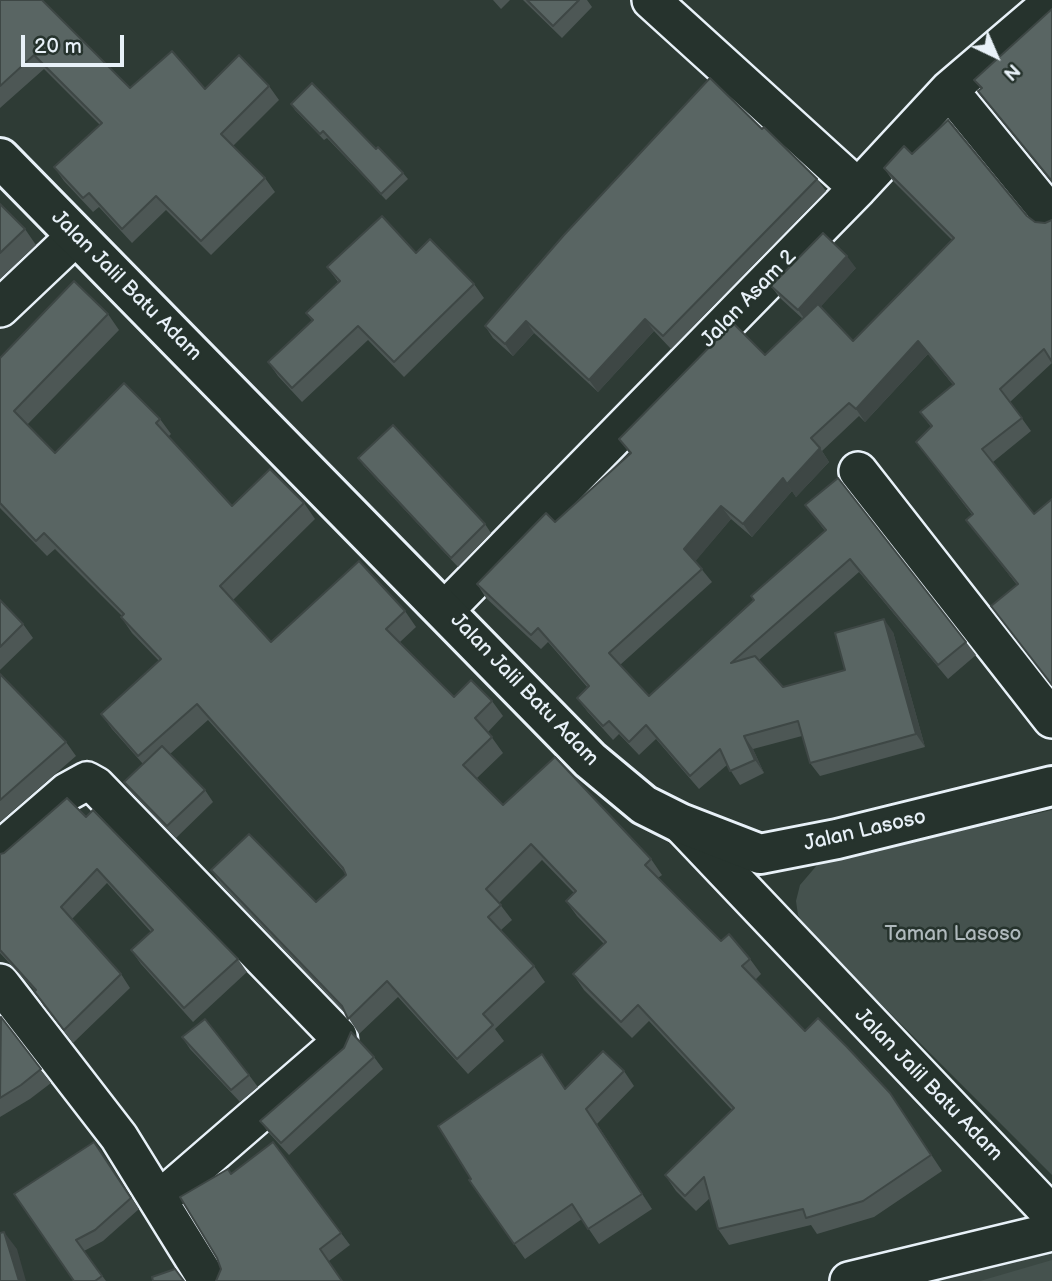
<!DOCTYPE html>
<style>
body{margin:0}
#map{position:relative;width:1052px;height:1281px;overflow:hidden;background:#2e3b35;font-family:"Balsamiq Sans",sans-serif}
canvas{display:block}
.north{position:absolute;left:961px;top:21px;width:70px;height:70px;-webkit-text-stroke:5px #26332d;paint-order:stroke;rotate:136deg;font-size:19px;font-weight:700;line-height:28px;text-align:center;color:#e8f1f8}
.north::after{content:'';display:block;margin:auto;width:24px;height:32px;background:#e8f1f8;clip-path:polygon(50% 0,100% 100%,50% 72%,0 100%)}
.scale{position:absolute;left:21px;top:35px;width:103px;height:32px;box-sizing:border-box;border:4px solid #e8f1f8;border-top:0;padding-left:9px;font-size:21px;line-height:24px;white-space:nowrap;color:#e8f1f8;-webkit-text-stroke:5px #26332d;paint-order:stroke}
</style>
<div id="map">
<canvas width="1052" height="1281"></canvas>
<div class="north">N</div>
<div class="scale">20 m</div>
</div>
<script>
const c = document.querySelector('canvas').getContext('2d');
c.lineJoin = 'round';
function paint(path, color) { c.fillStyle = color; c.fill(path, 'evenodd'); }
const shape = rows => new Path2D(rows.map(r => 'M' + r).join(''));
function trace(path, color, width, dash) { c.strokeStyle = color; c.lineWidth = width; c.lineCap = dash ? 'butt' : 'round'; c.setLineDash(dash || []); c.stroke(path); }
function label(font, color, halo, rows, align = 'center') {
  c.font = font + ' "Balsamiq Sans",sans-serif'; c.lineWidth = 5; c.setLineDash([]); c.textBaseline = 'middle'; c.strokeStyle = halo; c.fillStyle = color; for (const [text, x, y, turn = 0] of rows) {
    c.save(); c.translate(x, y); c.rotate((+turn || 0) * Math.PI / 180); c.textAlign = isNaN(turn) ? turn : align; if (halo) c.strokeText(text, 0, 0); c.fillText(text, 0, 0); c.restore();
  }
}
paint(shape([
 [1052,1249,1052,1281,912,1281]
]), '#3b4843');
paint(shape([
 [1052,810,1052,1175,807,930,798,915,796,901,800,885,818,864],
 [1052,1260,1052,1281,980,1281]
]), '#45524e');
const street = shape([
 [949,90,1052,216],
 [858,188,949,90,1052,2],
 [0,308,76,236],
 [858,471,1052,719],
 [445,610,858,188,651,0],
 [680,823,1052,1215],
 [0,850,67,792,87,781,96,786,338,1036,339,1044,159,1200],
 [0,983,119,1137,208,1281],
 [849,1281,1052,1232]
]);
const secondary = shape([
 [0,158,590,760,644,805,680,823,760,854,837,839,1052,786]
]);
trace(street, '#e8f1f8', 42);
trace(secondary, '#e8f1f8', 44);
trace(street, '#26332d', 37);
trace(secondary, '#26332d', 38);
paint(shape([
 [0,0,130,88,205,89,269,86,279,100,233,146,265,178,275,192,211,255,166,210,132,243,99,207,93,212,64,181,54,167,100,125,44,69,0,108],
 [493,0,510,0,501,9],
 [523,0,587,0,592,7,562,38],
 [1052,9,1052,183,988,104,978,91,981,89,974,80],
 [291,104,376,149,403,173,408,179,386,200,327,138,324,140,295,110],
 [762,129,817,179,826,191,671,349,654,331,598,392,534,333,513,356,493,338,485,326],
 [912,154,1027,216,1035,222,1045,223,1052,220,1052,363,1010,402,1031,431,993,462,1034,514,1052,499,1052,686,991,606,1017,585,966,520,972,515,916,442,931,427,920,412,953,385,928,354,865,422,859,416,822,451,829,462,796,497,792,491,752,537,731,519,695,561,712,582,620,665,649,696,753,600,825,531,805,505,966,642,976,655,948,679,859,572,759,660,783,687,845,670,893,632,925,747,820,776,810,763,802,736,753,749,764,773,740,785,727,765,699,789,656,739,639,755,619,734,613,740,587,711,577,698,588,688,548,642,541,649,486,598,477,584,555,522,630,454,619,439,765,355,803,319,780,298,771,286,856,268,820,307,853,341,952,240,893,181,884,168],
 [0,204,25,229,36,245,0,279],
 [416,253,474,284,484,298,404,377,368,340,302,402,278,376,268,362,312,321,306,313,338,282,327,267],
 [108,314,119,330,27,425,55,453,160,419,171,434,168,437,232,506,304,503,315,519,233,600,271,642,405,611,416,627,400,642,454,697,492,701,503,716,488,732,503,753,477,778,503,805,651,859,662,875,658,878,721,941,750,959,761,974,755,980,805,1031,901,1109,942,1171,874,1217,817,1234,811,1225,729,1245,718,1229,710,1198,696,1211,676,1191,665,1175,732,1110,649,1021,632,1038,584,990,573,974,604,944,577,916,566,901,574,893,542,860,499,903,512,920,501,930,534,966,545,982,495,1029,504,1041,468,1074,398,997,359,1034,346,1014,222,886,211,870,316,902,346,875,345,873,208,720,170,754,205,790,213,802,176,838,133,794,124,782,143,764,112,729,101,714,159,661,132,633,121,617,122,616,55,549,47,556,0,508,0,358],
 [358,458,485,524,491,533,458,567,364,466],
 [0,600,23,624,33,638,0,670],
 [0,674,66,742,76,756,0,822],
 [67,798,238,959,247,972,193,1022,141,964,131,950,151,932,107,883,72,919,121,974,130,988,73,1043,43,1005,35,991,0,953,0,854,4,853],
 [0,1018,51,1083,30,1099,0,1117],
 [182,1037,249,1075,258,1087,240,1102,190,1049],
 [374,1057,383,1069,289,1155,269,1133,260,1121],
 [624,1071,634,1086,597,1124,652,1209,599,1244,582,1219,525,1259,469,1180,566,1089],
 [94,1142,139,1209,103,1241,84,1251,106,1281,74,1281,14,1194],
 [231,1173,341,1233,350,1245,329,1261,218,1280,221,1269]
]), '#4d5755');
paint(shape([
 [847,256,856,268,807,322,798,310],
 [645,319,654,331,598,392,589,380],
 [526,321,534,333,513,356,505,344],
 [918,341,928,354,865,422,856,409],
 [820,448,829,462,796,497,787,484],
 [783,478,792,491,752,537,743,524],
 [721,506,731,519,694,563,684,549],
 [884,619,893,632,925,747,916,734],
 [744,736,753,749,764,773,755,760],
 [586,1109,597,1124,652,1209,642,1194],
 [4,1232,17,1249,26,1281,19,1281]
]), '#3e4745');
const building = shape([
 [0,0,42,0,130,88,172,51,205,89,239,55,269,86,221,134,265,178,201,241,156,196,122,229,89,193,83,198,54,167,102,123,34,55,0,86,0,0],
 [527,0,579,0,553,26,527,0],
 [1052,9,1052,181,978,91,982,88,974,80,1052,9],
 [710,78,762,129,764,127,817,179,663,336,645,319,589,380,526,321,505,344,485,326,564,235,710,78],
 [312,83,376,149,378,147,403,173,381,194,323,131,320,134,291,104,312,83],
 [948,120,1027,216,1035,222,1045,223,1052,220,1052,362,1044,349,1000,389,1022,418,982,449,1034,514,1052,499,1052,685,991,606,1018,584,966,520,973,514,916,442,932,426,920,412,954,384,918,341,856,409,849,403,811,438,820,448,787,484,783,478,743,524,721,506,684,549,702,569,609,653,649,696,754,600,751,596,826,530,805,505,838,478,966,642,938,665,850,559,731,663,755,656,783,687,845,670,835,633,884,619,916,734,810,763,798,721,744,736,755,760,730,771,720,749,690,776,646,725,629,742,609,721,603,726,577,698,589,686,538,628,531,635,477,584,546,513,555,522,631,453,619,439,733,323,765,355,818,304,853,341,954,238,884,168,904,146,912,154,948,120],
 [0,204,25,229,0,253,0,204],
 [382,216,416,253,430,239,474,284,394,362,358,326,292,388,268,362,313,320,306,313,340,281,327,267,382,216],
 [823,233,847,256,798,310,771,286,823,233],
 [74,281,108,314,14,411,55,453,124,383,160,419,156,423,232,506,270,469,304,503,220,586,271,642,359,561,405,611,386,629,454,697,471,680,492,701,475,718,492,737,463,765,503,805,555,757,651,859,645,865,721,941,729,934,750,959,742,966,805,1031,818,1018,847,1047,890,1093,931,1155,863,1201,806,1218,803,1209,718,1229,704,1177,685,1196,665,1175,734,1108,638,1005,621,1022,573,974,606,942,566,901,576,891,531,844,486,889,501,905,488,917,534,966,483,1014,493,1025,457,1059,387,981,348,1019,342,1006,211,870,249,834,316,902,346,875,343,868,197,704,138,756,101,714,161,659,121,617,124,614,44,533,36,541,0,503,0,358,74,281],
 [393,425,485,524,451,558,358,458,393,425],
 [0,600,23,624,0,647,0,600],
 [0,674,66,742,0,800,0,674],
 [162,746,205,790,167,826,124,782,162,746],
 [67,798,86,817,93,810,238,959,184,1008,131,950,153,930,97,869,61,907,121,974,64,1030,34,991,36,990,0,950,0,854,4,853,67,798],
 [1,1017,41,1069,21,1085,0,1098,1,1017],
 [205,1019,249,1075,231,1090,182,1037,205,1019],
 [351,1032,374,1057,281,1143,260,1121,344,1048,351,1032],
 [603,1051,624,1071,586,1109,642,1194,588,1229,572,1204,514,1244,469,1180,471,1179,438,1126,542,1054,565,1089,603,1051],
 [94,1142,131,1198,95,1230,76,1240,102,1276,95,1281,74,1281,14,1194,94,1142],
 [273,1142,341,1233,320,1249,342,1281,216,1281,221,1269,217,1258,180,1197,228,1169,231,1174,273,1142],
 [4,1232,19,1281,0,1281,0,1233,4,1232],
 [175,1269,184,1281,153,1281,152,1277,175,1269]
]);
paint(building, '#596563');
trace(building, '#3e4745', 2);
label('21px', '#e8f1f8', '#26332d', [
 ["Jalan Jalil Batu Adam",126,286,45],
 ["Jalan Asam 2",749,299,-46],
 ["Jalan Jalil Batu Adam",524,690,46],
 ["Jalan Lasoso",865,831,-13],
 ["Jalan Jalil Batu Adam",928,1085,46]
]);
label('21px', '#afb9bc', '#26332d', [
 ["Taman Lasoso",953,935]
]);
</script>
